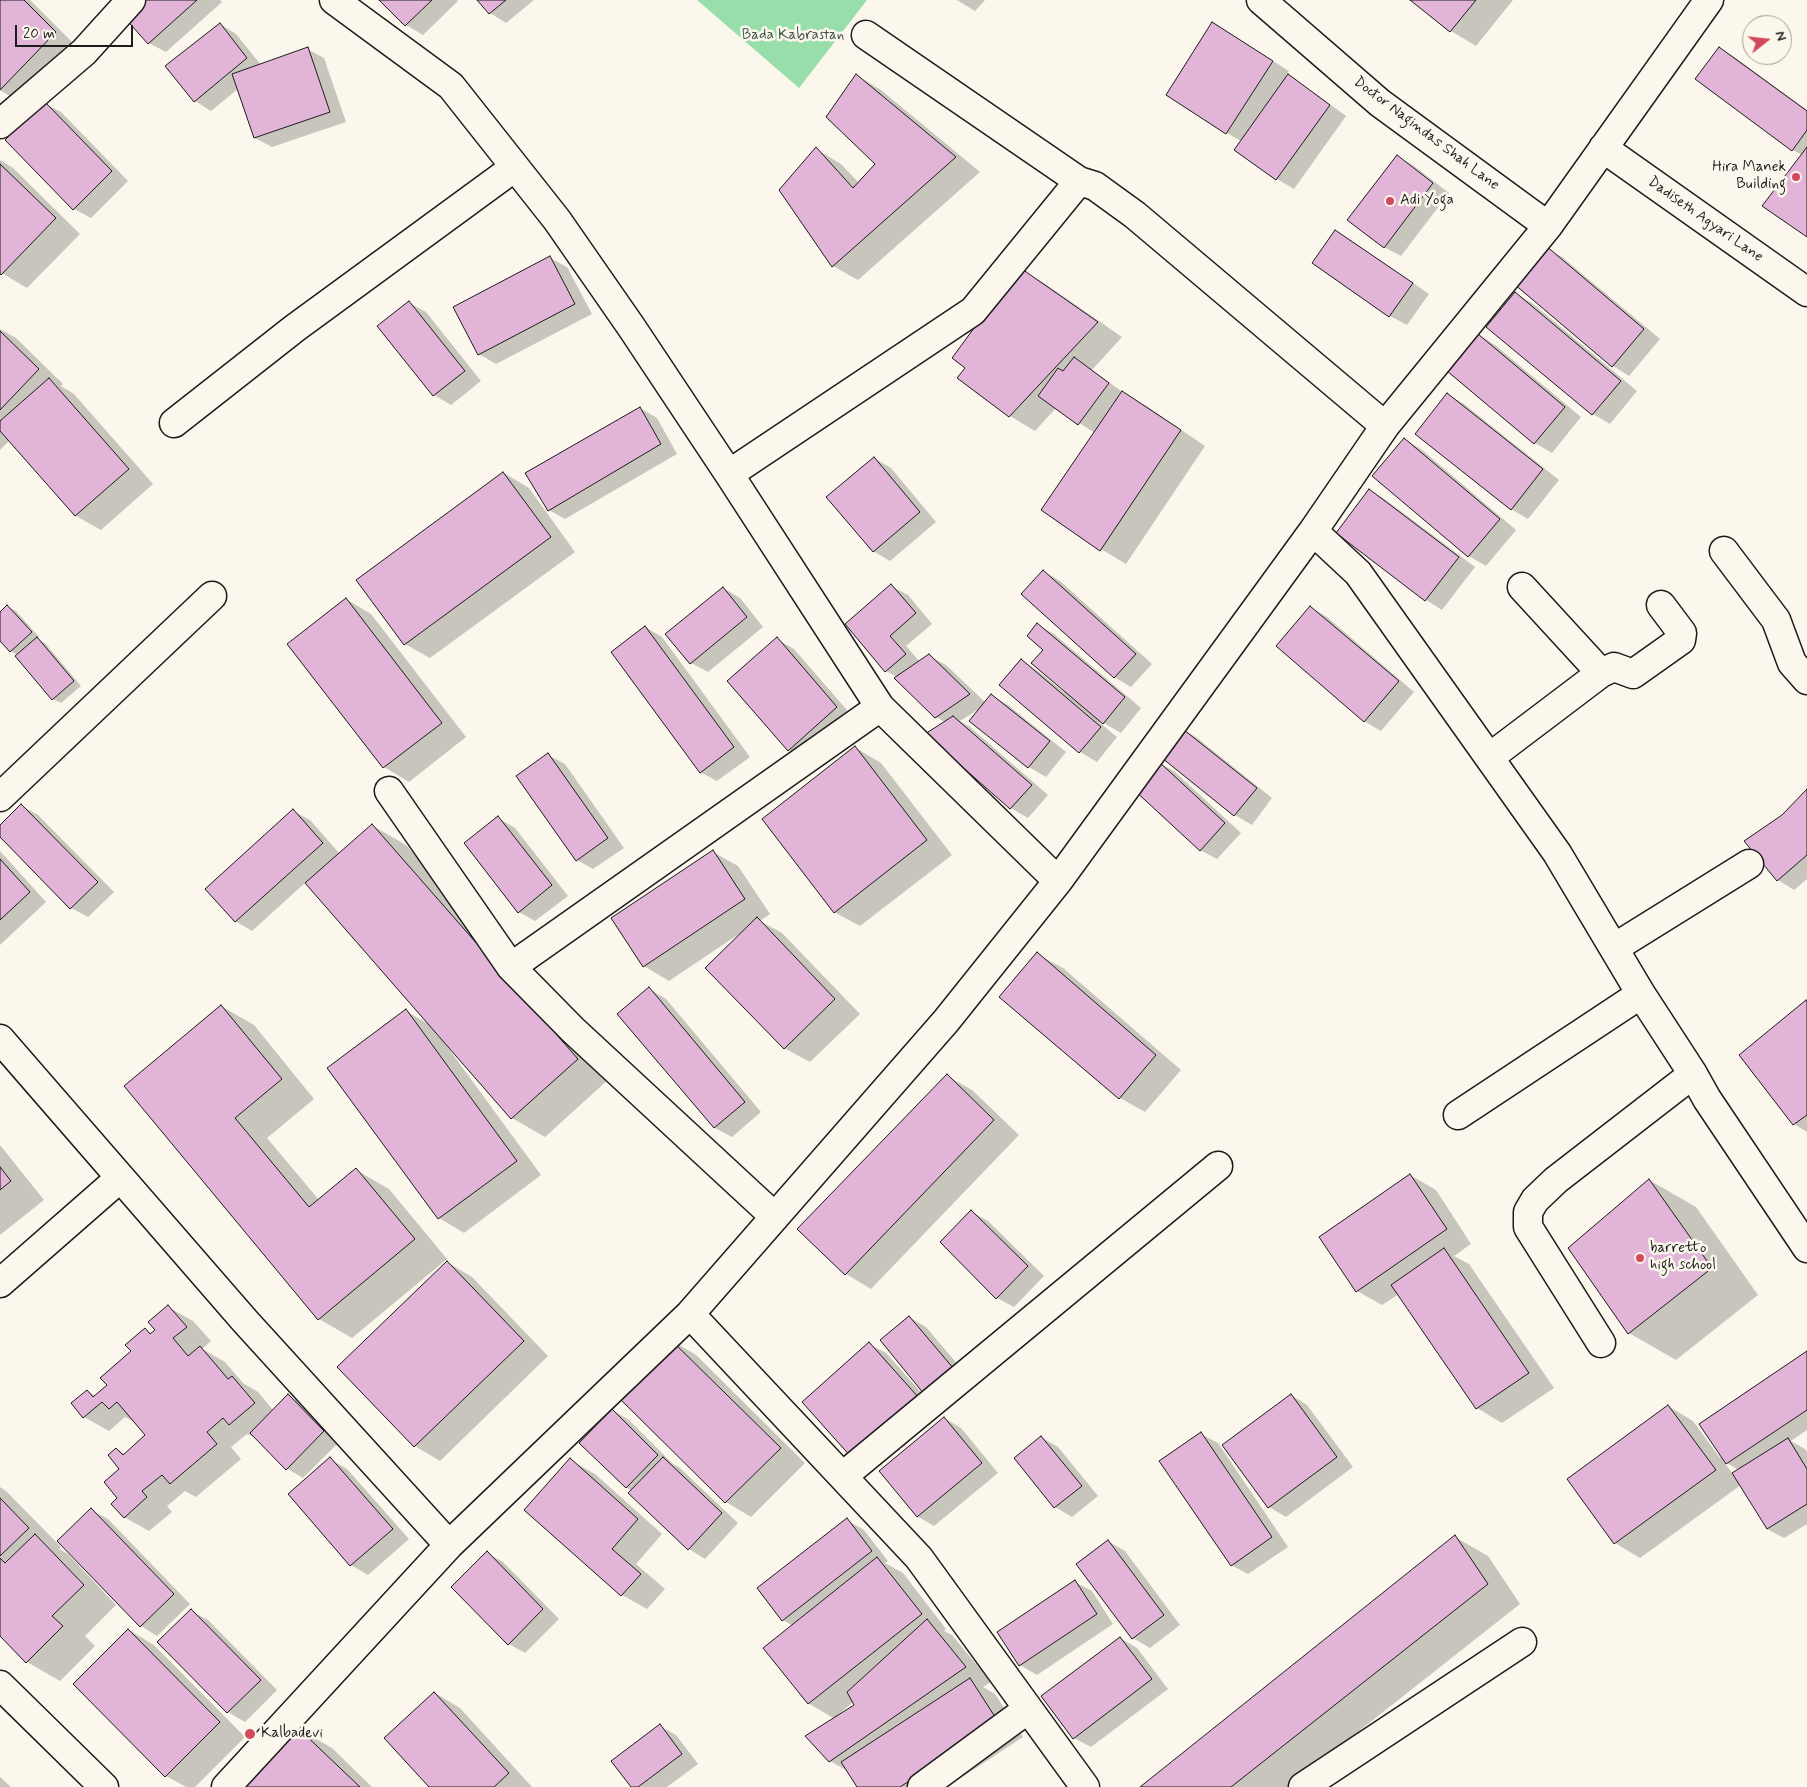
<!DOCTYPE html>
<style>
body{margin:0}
#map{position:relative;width:1807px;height:1787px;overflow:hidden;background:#fbf7ec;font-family:Mynerve,sans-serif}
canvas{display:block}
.north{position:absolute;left:1742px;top:15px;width:50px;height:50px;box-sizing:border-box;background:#fbf7ec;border:1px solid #a29f99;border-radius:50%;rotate:74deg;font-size:14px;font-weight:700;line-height:20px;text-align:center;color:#1c1c1c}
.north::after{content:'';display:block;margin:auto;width:18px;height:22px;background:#d1495b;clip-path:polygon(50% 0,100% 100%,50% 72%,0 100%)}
.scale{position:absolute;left:15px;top:25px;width:118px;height:22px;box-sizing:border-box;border:2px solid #1c1c1c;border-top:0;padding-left:6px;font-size:15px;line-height:18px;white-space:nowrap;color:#1c1c1c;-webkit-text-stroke:4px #fbf7ec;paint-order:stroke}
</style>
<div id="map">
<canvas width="1807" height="1787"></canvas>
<div class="north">N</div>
<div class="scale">20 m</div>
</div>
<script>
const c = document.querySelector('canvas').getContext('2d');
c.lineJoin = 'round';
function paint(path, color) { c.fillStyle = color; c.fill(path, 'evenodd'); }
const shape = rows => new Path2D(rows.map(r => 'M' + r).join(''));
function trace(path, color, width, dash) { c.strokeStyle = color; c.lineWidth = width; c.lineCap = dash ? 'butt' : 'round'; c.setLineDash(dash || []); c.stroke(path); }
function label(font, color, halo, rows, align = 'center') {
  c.font = font + ' Mynerve,sans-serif'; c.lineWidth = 5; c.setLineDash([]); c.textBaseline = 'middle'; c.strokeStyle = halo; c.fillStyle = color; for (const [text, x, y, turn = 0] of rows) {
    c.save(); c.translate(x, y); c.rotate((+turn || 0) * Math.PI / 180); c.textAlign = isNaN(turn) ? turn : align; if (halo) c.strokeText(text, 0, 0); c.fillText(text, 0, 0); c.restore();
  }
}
paint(shape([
 [697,0,867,0,799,88]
]), '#98deab');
paint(shape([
 [0,0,30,0,72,42,16,100,0,90],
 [145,0,220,0,222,2,166,52,149,43],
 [381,0,457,0,458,1,423,35,406,25],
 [479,0,534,0,506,23,490,13],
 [957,0,985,0,975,11],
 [1412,0,1513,0,1476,46,1451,31],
 [1213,23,1289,71,1286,75,1305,86,1346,116,1294,189,1277,179,1236,149,1241,141,1227,133],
 [220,24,236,34,261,65,307,49,324,58,346,122,272,147,255,138,238,89,211,111,195,101],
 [1720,49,1736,58,1807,110,1807,235,1802,155,1793,150],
 [856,75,881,90,980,172,858,280,833,266,816,149,841,164,859,183,877,164],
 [44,103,61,112,128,181,91,218,74,209],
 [1397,156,1414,166,1449,193,1401,256,1384,247],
 [0,160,13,168,80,234,27,288,0,272],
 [1336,231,1352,241,1429,294,1407,325,1390,316],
 [1545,247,1562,257,1660,339,1629,376,1613,366,1515,282],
 [550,258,567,267,592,314,496,364,479,354,455,308],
 [1019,269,1044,283,1122,337,1092,370,1124,393,1148,407,1205,446,1126,564,1101,549,1095,433,1056,408,1035,431,1010,416,959,377,966,368],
 [1515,293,1532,303,1637,391,1610,424,1593,414,1488,327],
 [409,303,426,312,481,381,451,405,434,395,379,327],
 [0,329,16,338,63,384,61,386,74,394,153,484,101,530,76,516,10,440,0,450],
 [1479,335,1495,345,1581,417,1552,453,1535,443,1449,371],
 [1448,395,1464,404,1559,480,1528,519,1511,509,1417,434],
 [640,408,657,418,677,454,565,519,549,510],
 [1404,439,1421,449,1516,530,1486,566,1469,556,1374,476],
 [874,458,891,468,936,522,890,561,873,551],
 [504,473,529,488,575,552,430,658,405,644],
 [1369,490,1386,500,1475,567,1442,610,1426,600],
 [1043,571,1060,581,1152,664,1131,687,1114,677],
 [891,586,908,595,932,624,906,646,920,662,929,656,946,665,986,703,992,696,1008,705,1066,752,1046,777,1029,767,971,721,982,707,960,721,970,727,1048,795,1028,818,1011,808,927,734,945,722,936,717,897,677,886,671],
 [723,588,740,598,763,627,708,672,691,663],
 [346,599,371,614,466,737,409,782,384,767],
 [8,607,16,611,39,637,37,639,45,643,81,686,61,703,53,699,18,655,11,651,0,639,0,614],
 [1310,607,1327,617,1414,692,1381,731,1364,721],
 [1038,625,1054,634,1141,708,1121,733,1100,721,1099,722,1117,737,1097,762,1080,752,1021,661,1038,671,1064,692,1065,691,1045,650],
 [645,627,662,637,750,757,717,781,700,772],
 [777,639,794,649,853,717,805,760,789,750],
 [1180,728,1196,737,1272,798,1252,825,1235,815,1159,754],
 [856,748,881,763,952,855,860,926,834,912],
 [548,755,565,764,624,848,593,869,577,860],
 [1157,762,1174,771,1241,833,1217,859,1200,850],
 [1807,791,1807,879,1794,890,1778,880,1783,815],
 [22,806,38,815,114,892,88,917,71,908,0,835,0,827],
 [293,811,310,820,340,854,373,826,406,845,610,1078,545,1137,512,1118,447,1044,446,1045,541,1175,464,1233,439,1218,406,1011,430,1025,306,882,252,931,235,921],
 [498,818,515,828,568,896,535,921,519,912],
 [0,851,46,902,0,945],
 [713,852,738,866,770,914,760,921,782,933,860,1014,810,1062,784,1048,739,934,669,981,644,966],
 [1037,954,1063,968,1181,1070,1145,1112,1120,1098],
 [649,989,666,999,761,1112,732,1137,715,1128,619,1015],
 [1806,1001,1807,1002,1807,1132,1794,1124],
 [221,1006,254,1025,314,1099,267,1138,319,1200,356,1170,389,1189,447,1259,352,1338,319,1319,126,1086],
 [947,1076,972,1090,1019,1135,871,1289,846,1274],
 [0,1145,44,1200,0,1235],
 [1410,1175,1436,1190,1471,1244,1454,1256,1469,1264,1554,1388,1502,1423,1477,1408,1399,1294,1382,1305,1357,1291],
 [1649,1180,1696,1207,1758,1295,1676,1360,1629,1333,1569,1248],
 [972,1212,988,1221,1044,1276,1014,1307,997,1298],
 [447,1262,472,1277,548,1356,440,1461,415,1446,339,1367],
 [168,1307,193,1321,211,1341,202,1349,225,1362,243,1383,258,1392,274,1411,289,1396,305,1406,340,1441,303,1478,286,1468,256,1438,247,1434,231,1447,241,1459,196,1497,185,1491,167,1506,172,1512,149,1531,124,1517,119,1498,121,1469,116,1449,125,1454,147,1436,135,1422,125,1417,109,1431,84,1417,87,1391,96,1396,109,1385,133,1352,145,1330,152,1334,156,1330],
 [909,1317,926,1327,970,1379,941,1402],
 [671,1340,696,1355,805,1463,751,1517,726,1502,617,1395],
 [869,1344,886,1353,935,1408,870,1467],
 [1807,1353,1807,1430,1791,1441,1805,1449,1807,1452,1807,1524,1784,1538,1767,1529,1741,1485,1640,1558,1615,1543,1568,1479,1668,1406,1693,1421,1720,1458],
 [1723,1461,1739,1470,1733,1474],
 [1291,1395,1307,1405,1353,1467,1286,1517,1269,1507],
 [612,1410,629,1420,673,1464,680,1468,738,1523,705,1559,689,1549,632,1491,626,1487],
 [944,1418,961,1428,998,1473,934,1526,917,1516],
 [1201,1434,1218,1443,1288,1547,1248,1574,1231,1565],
 [1041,1437,1058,1447,1098,1496,1072,1517,1055,1507,1016,1458],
 [330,1459,347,1469,409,1539,368,1575,351,1565],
 [570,1460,595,1474,662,1534,636,1564,665,1589,647,1609,622,1595,526,1509],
 [0,1487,6,1491,61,1547,59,1549,68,1554,116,1605,85,1636,95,1646,60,1681,27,1662,0,1634],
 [91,1510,108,1519,190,1604,157,1636,141,1626],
 [847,1520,864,1530,888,1561,885,1563,903,1573,946,1629,944,1631,952,1635,991,1682,983,1687,995,1694,1023,1737,947,1787,859,1787,849,1772,830,1761,835,1719,808,1703,793,1626,783,1620],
 [853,1702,855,1706,839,1716,838,1715],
 [1455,1537,1488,1556,1520,1604,1288,1787,1142,1787],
 [1108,1541,1125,1551,1180,1625,1150,1648,1133,1638],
 [487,1553,503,1562,559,1619,525,1653,509,1644],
 [1075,1582,1092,1591,1113,1624,1037,1675,1020,1665],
 [191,1611,208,1620,277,1690,245,1722,228,1712,159,1642],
 [129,1630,154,1645,245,1737,195,1787,186,1787,166,1776],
 [1120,1638,1137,1648,1168,1689,1091,1747,1074,1738],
 [435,1693,460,1708,532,1787,431,1787],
 [660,1726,676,1735,698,1764,667,1787,632,1787],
 [299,1729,332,1748,372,1787,244,1787],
 [0,1777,11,1787,0,1787]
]), '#0003');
const building = shape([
 [0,0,24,0,56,32,0,90,0,0],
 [143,0,197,0,148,44,124,17,143,0],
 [379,0,432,0,405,26,379,0],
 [477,0,506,0,489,14,477,0],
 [1410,0,1476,0,1450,32,1410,0],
 [1212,22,1273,61,1226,134,1166,95,1212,22],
 [220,23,247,58,194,102,165,66,220,23],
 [308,47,330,112,254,138,232,74,308,47],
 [1719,47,1807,111,1807,130,1792,151,1695,79,1719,47],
 [856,74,956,157,832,267,779,190,816,147,853,188,875,164,826,117,856,74],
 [1288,74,1330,105,1276,180,1234,150,1288,74],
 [44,101,112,171,73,210,5,140,44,101],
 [1807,147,1807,237,1762,206,1807,147],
 [1397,155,1433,183,1384,248,1347,220,1397,155],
 [0,164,56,218,1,275,0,274,0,164],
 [1335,230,1413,283,1389,317,1312,263,1335,230],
 [1545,245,1644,329,1612,367,1513,283,1545,245],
 [550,256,575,304,478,355,453,307,550,256],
 [1019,267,1098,322,1009,417,957,378,965,368,952,358,1019,267],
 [1515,292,1621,381,1592,415,1486,327,1515,292],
 [409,301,465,371,433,396,377,326,409,301],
 [0,331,39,369,0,410,0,331],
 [1478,334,1565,407,1534,444,1447,371,1478,334],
 [1074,357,1109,383,1078,425,1038,396,1058,368,1063,371,1074,357],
 [49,378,129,469,75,516,0,431,0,421,49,378],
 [1122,391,1181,430,1100,551,1041,510,1122,391],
 [1447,393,1543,469,1511,510,1415,434,1447,393],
 [640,407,661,444,548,511,525,473,640,407],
 [1404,438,1500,519,1468,557,1372,476,1404,438],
 [874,457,920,512,873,552,826,497,874,457],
 [503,472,551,537,404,645,356,580,503,472],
 [1369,489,1459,557,1425,601,1336,533,1369,489],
 [1043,570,1136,654,1114,678,1021,594,1043,570],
 [891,584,916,613,890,636,906,654,885,672,845,624,891,584],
 [723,587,747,617,690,664,665,634,723,587],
 [346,598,442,723,383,768,287,644,346,598],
 [7,605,32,632,10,652,0,641,0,612,7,605],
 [1310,606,1399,681,1364,722,1276,646,1310,606],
 [1037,623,1125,697,1103,724,1031,663,1043,650,1027,636,1037,623],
 [645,626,734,747,700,773,611,652,645,626],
 [37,637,74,681,52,700,15,656,37,637],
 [777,637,837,707,788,751,727,681,777,637],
 [929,654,970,694,935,718,894,678,929,654],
 [1021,659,1101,727,1079,753,999,685,1021,659],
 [991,694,1050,741,1028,768,969,721,991,694],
 [953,716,1032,785,1010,809,925,734,953,716],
 [1179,726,1257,788,1234,816,1157,754,1179,726],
 [855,746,927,840,834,913,762,819,855,746],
 [548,753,608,838,576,861,516,776,548,753],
 [1157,760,1225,823,1200,851,1132,788,1157,760],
 [1807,789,1807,855,1777,881,1744,841,1782,815,1807,789],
 [21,804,98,882,70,909,0,837,0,825,21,804],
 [293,809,323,843,235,922,205,889,293,809],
 [498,816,552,885,518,913,464,843,498,816],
 [372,824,578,1059,511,1119,305,883,372,824],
 [713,850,745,899,643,967,611,918,713,850],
 [0,859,30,892,0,920,0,859],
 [757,917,835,999,784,1049,705,968,757,917],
 [1037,952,1156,1055,1119,1099,999,997,1037,952],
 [649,987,745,1102,714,1128,617,1014,649,987],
 [1806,1000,1807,1002,1807,1115,1793,1125,1739,1055,1806,1000],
 [221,1005,282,1079,235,1118,309,1207,356,1168,415,1239,318,1320,124,1086,221,1005],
 [406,1009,517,1161,438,1219,327,1068,406,1009],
 [947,1074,994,1120,845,1275,797,1229,947,1074],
 [0,1167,11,1181,0,1190,0,1167],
 [1410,1174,1447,1229,1356,1292,1319,1237,1410,1174],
 [1649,1179,1712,1268,1628,1334,1568,1248,1649,1179],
 [971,1210,1028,1266,996,1299,940,1242,971,1210],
 [1444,1248,1529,1373,1476,1409,1391,1285,1444,1248],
 [447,1261,524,1341,414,1447,337,1367,447,1261],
 [168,1305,187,1327,173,1338,188,1356,200,1346,228,1379,232,1376,255,1403,229,1425,223,1418,207,1432,217,1444,170,1484,162,1475,142,1491,147,1497,124,1518,111,1504,117,1498,104,1482,119,1469,108,1455,116,1448,123,1455,145,1435,117,1402,109,1409,102,1402,83,1418,71,1403,87,1390,93,1397,107,1385,100,1378,131,1351,125,1345,145,1328,150,1334,155,1330,148,1322,168,1305],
 [909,1316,954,1369,924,1394,880,1340,909,1316],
 [670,1339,781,1448,725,1503,616,1395,670,1339],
 [869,1342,919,1398,852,1458,802,1402,869,1342],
 [1807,1351,1807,1410,1726,1464,1699,1424,1807,1351],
 [288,1394,324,1431,286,1470,250,1433,288,1394],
 [1291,1394,1337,1457,1268,1508,1222,1445,1291,1394],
 [1668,1405,1716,1470,1614,1544,1567,1479,1668,1405],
 [612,1409,658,1455,626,1488,579,1443,612,1409],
 [944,1417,982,1463,917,1517,879,1471,944,1417],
 [1201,1432,1272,1537,1231,1566,1159,1461,1201,1432],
 [1041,1436,1082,1486,1054,1508,1014,1458,1041,1436],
 [1788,1438,1807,1469,1807,1504,1767,1529,1732,1473,1788,1438],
 [330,1457,393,1529,350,1566,288,1494,330,1457],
 [663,1457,722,1513,688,1550,628,1493,663,1457],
 [570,1458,638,1519,612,1549,641,1574,621,1596,524,1510,570,1458],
 [0,1498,29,1528,0,1556,0,1498],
 [91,1508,174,1594,140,1627,57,1541,91,1508],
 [847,1518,872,1551,782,1621,757,1588,847,1518],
 [35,1534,84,1585,52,1616,63,1626,26,1663,0,1636,0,1558,5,1563,35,1534],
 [1455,1535,1488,1584,1231,1787,1140,1787,1455,1535],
 [1108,1540,1164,1615,1132,1639,1076,1564,1108,1540],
 [487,1551,543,1609,508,1645,451,1587,487,1551],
 [877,1557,922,1614,808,1704,763,1648,877,1557],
 [1075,1580,1097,1614,1019,1666,997,1632,1075,1580],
 [191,1609,261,1680,227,1713,157,1642,191,1609],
 [927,1619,966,1667,829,1762,805,1736,854,1705,847,1692,927,1619],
 [128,1629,220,1722,165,1777,73,1684,128,1629],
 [1120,1637,1152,1679,1073,1739,1041,1696,1120,1637],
 [970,1678,999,1723,900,1787,857,1787,841,1762,970,1678],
 [434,1692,509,1773,494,1787,429,1787,384,1738,434,1692],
 [660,1724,682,1754,638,1787,631,1787,611,1761,660,1724],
 [298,1728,360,1787,243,1787,298,1728]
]);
paint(building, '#e2b4d7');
trace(building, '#1c1c1c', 1);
const minor = shape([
 [334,0,451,86,557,220,632,328,729,474,880,707,1058,881],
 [1261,0,1380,103,1548,226],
 [866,35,1079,181],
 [0,124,84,52,131,0],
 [1603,148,1807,292],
 [174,423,295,328,515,167],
 [729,474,973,311,1079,181,1095,186,1135,215,1385,426],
 [1313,531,1358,573,1557,853,1641,994,1693,1074,1707,1099,1807,1248],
 [1724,551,1776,620,1792,663,1807,680],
 [1522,587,1601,673],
 [1490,757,1601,673,1614,667,1633,674,1681,640,1682,633,1661,605],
 [389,791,511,967,573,1030,775,1217],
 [0,797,212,596],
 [1614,948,1749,864],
 [511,967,880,707],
 [0,1039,245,1321,449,1545],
 [1458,1115,1641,994],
 [0,1283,120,1178],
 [690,1314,919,1558,1085,1787],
 [1601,1343,1528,1227,1528,1212,1535,1200,1556,1180,1693,1074],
 [843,1476,1218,1166],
 [0,1685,104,1787],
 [226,1787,449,1545,690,1314,946,1021,1058,881,1313,531,1385,426,1548,226,1709,0],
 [922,1787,1028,1709],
 [1303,1787,1522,1642]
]);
trace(minor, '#1c1c1c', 31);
trace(minor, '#fbf7ec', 28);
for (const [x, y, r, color] of [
 [1796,177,5,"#d1495b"],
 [1390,201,5,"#d1495b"],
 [1640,1258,5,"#d1495b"],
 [250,1734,6,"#d1495b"]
]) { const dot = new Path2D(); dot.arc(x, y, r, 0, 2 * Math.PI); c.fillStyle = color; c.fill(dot); trace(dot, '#fbf7ec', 2); }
label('15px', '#415647', '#fbf7ec', [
 ["Bada Kabrastan",793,36]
]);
label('15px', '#1c1c1c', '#fbf7ec', [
 ["Doctor Nagindas Shah Lane",1426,134,37],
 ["Dadiseth Agyari Lane",1705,220,35]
]);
label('15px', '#1c1c1c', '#fbf7ec', [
 ["Hira Manek",1786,168,"right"],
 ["Building",1786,185,"right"],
 ["Adi Yoga",1400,201],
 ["barretto",1650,1249],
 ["high school",1650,1266],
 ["Kalbadevi",261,1734]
], 'left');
</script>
